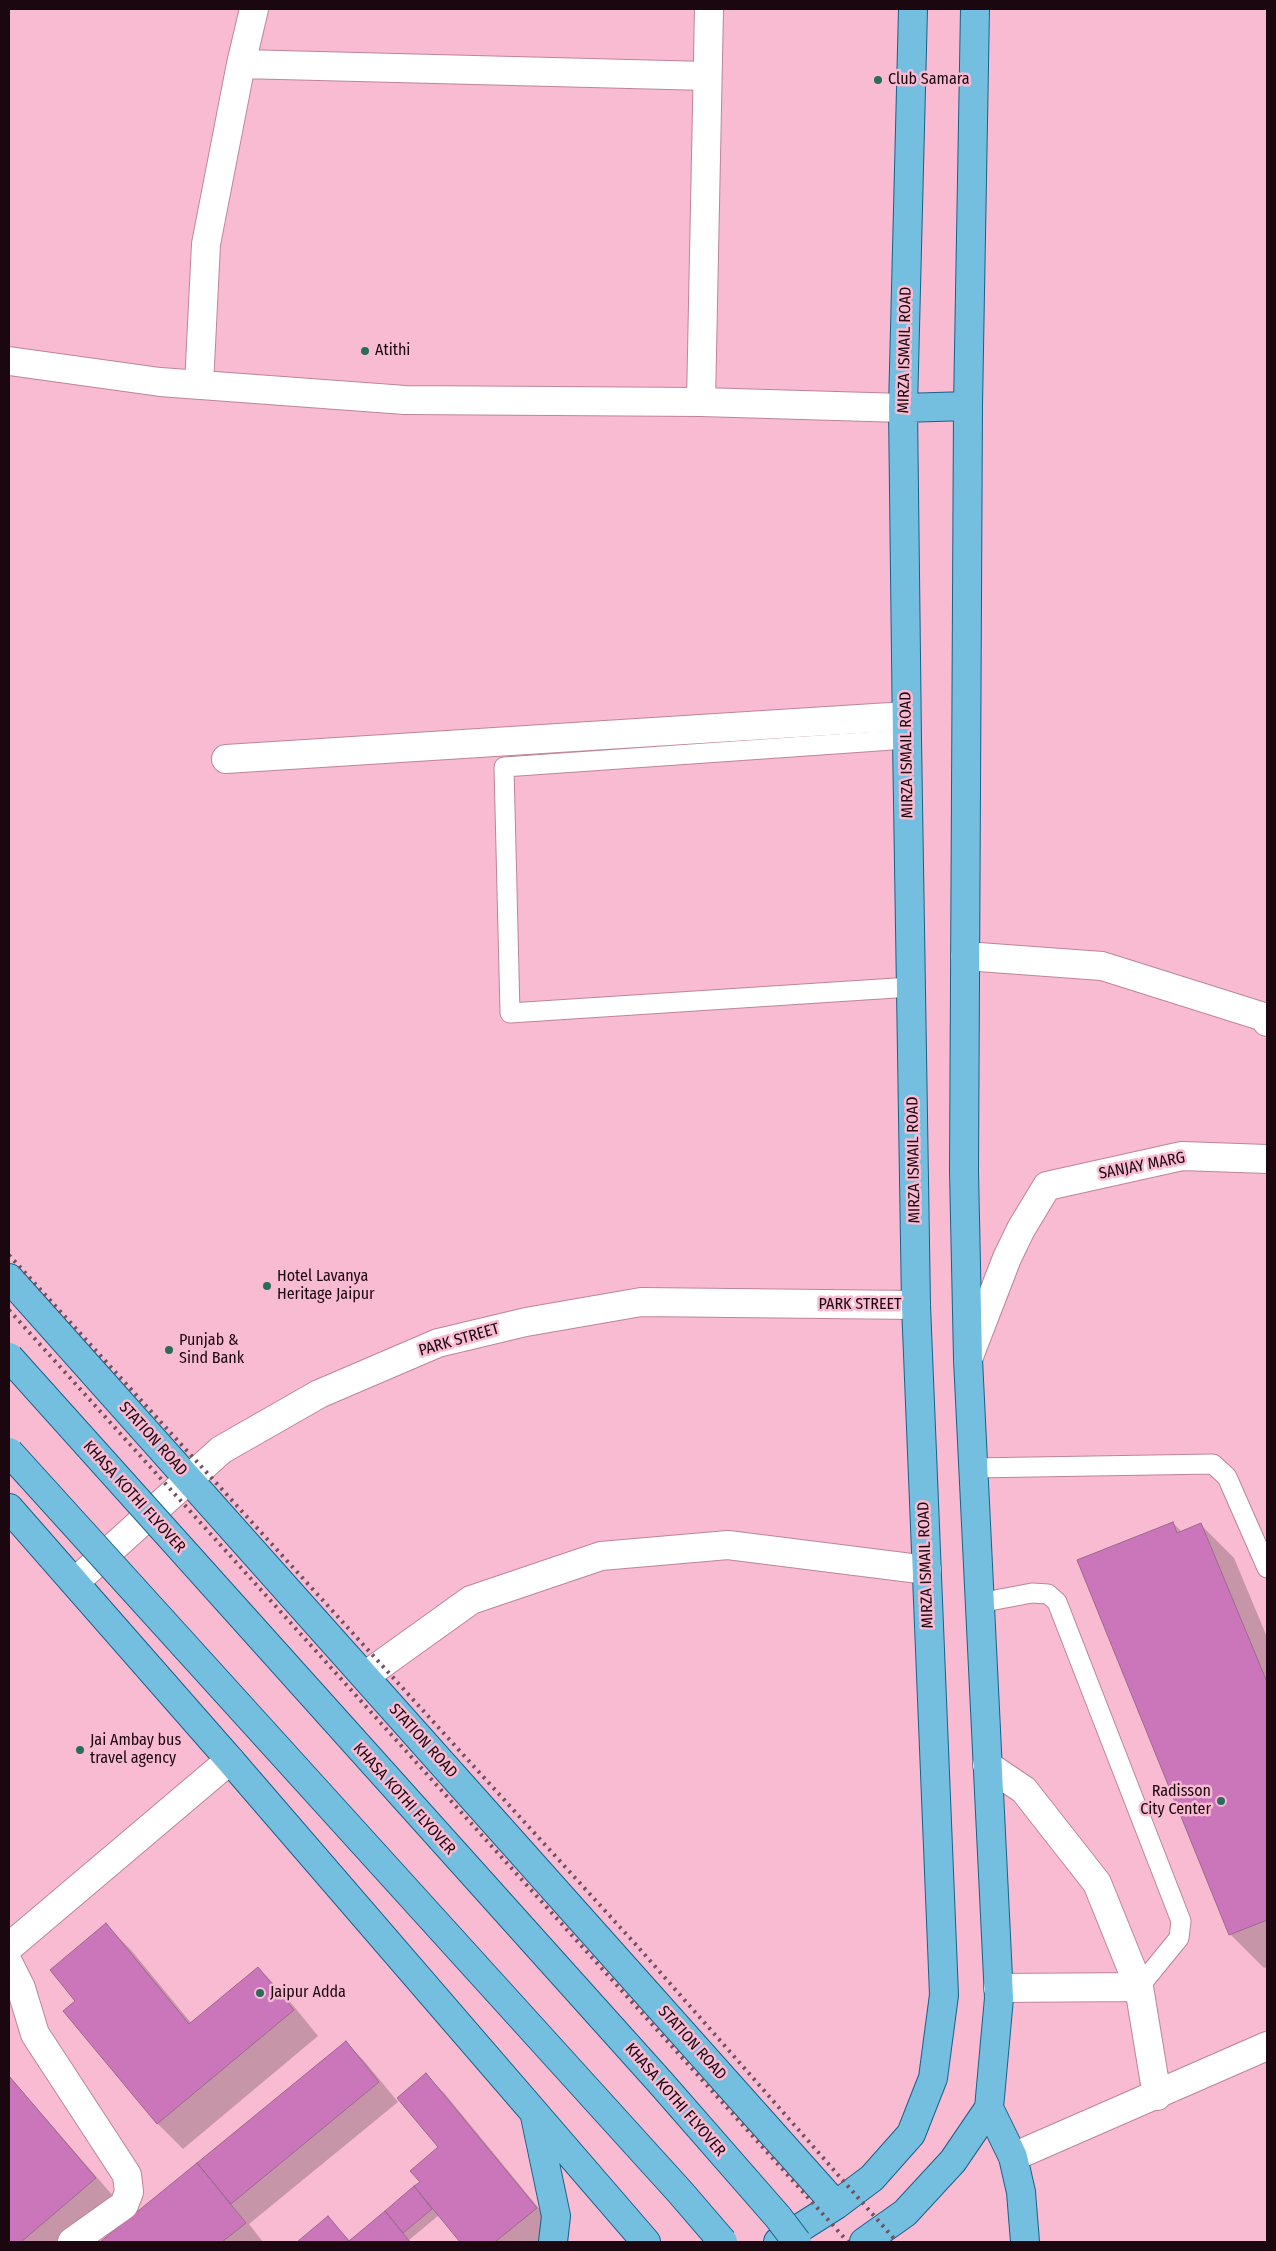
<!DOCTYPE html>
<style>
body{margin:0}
#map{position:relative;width:1276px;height:2251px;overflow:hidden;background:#f9bbd2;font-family:"Fira Sans Condensed",sans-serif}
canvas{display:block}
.frame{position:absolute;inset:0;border:10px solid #1b070f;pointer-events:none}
</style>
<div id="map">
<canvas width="1276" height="2251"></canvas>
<div class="frame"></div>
</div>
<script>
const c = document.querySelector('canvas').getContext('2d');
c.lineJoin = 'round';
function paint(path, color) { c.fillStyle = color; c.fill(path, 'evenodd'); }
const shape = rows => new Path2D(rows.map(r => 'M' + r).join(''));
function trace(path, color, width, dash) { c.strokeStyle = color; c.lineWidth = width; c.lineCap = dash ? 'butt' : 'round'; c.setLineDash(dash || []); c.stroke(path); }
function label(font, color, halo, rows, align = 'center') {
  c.font = font + ' "Fira Sans Condensed",sans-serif'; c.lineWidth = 5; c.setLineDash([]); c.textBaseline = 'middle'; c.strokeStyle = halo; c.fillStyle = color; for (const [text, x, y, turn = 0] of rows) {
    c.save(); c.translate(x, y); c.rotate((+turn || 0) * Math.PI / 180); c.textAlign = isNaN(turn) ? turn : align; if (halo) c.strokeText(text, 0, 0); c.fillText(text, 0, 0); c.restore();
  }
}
paint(shape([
 [1173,1523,1182,1532,1201,1525,1234,1558,1267,1637,1267,1967,1264,1968,1230,1934],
 [106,1925,131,1950,192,2024,258,1968,283,1993,318,2036,183,2149,158,2124,65,2011,77,2001],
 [346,2042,365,2062,398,2102,249,2224,263,2242,102,2242],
 [426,2075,445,2094,555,2228,538,2242,462,2242,439,2215,409,2240,411,2242,299,2242,328,2218,350,2241,421,2182,439,2147],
 [9,2076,120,2204,75,2242,9,2242]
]), '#0003');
const building = shape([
 [1173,1522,1177,1533,1201,1523,1267,1682,1267,1920,1229,1935,1077,1560,1173,1522],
 [106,1923,189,2024,258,1967,294,2010,157,2124,63,2011,75,2001,50,1970,106,1923],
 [346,2041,379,2082,231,2204,197,2163,346,2041],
 [426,2073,537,2208,495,2242,460,2242,414,2186,420,2182,410,2171,438,2147,397,2098,426,2073],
 [9,2076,96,2178,21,2242,9,2242,9,2076],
 [197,2163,246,2223,222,2242,100,2242,197,2163],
 [414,2186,432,2209,403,2233,385,2211,414,2186],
 [385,2211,410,2242,347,2242,349,2241,385,2211],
 [328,2216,349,2241,347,2242,297,2242,328,2216]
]);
paint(building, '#cb76ba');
trace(building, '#986a8e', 1);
const lane = shape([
 [907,739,504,767,510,1013,911,987],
 [973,1468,1213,1464,1227,1477,1267,1568],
 [979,1603,1032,1593,1048,1594,1057,1602,1181,1921,1179,1938,1139,1987]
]);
const street = shape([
 [241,64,707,76],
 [9,361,160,382,405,400,701,402,903,408],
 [199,385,206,244,241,64,254,9],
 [701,402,709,9],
 [226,759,906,716],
 [965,956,1102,966,1264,1017,1267,1022],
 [968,1359,1007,1258,1021,1229,1047,1186,1182,1156,1267,1159],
 [75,1582,221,1450,319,1394,438,1343,526,1322,641,1302,916,1305],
 [365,1676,471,1600,601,1556,728,1545,927,1570],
 [987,1765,1024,1790,1097,1883,1139,1987,1157,2096],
 [9,1947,230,1760],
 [9,1964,21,1988,35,2034,127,2175,129,2192,124,2205,72,2242],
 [998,1988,1139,1987],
 [1013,2157,1267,2046]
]);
const primary = shape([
 [903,408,968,406],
 [9,1278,836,2205],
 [9,1508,230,1760,646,2242],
 [989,2108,1013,2157,1021,2192,1025,2242],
 [535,2116,556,2216,553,2242],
 [778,2242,836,2205,872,2178,911,2134,933,2078,944,1995,916,1305,907,739,903,408,913,9],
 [864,2242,905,2213,953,2161,989,2108,999,1998,968,1359,964,1171,968,406,975,9]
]);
trace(lane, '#be849a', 21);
trace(street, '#be849a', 30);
trace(primary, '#186288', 30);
trace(lane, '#fff', 19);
trace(street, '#fff', 28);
trace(primary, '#74bedf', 28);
trace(shape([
 [9,1255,638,1947,897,2242],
 [9,1310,848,2242]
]), '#744f5d', 4, [2.5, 5]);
const primaryBridge = shape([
 [9,1357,660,2082,778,2217,797,2242],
 [9,1452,680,2192,723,2242]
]);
trace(primaryBridge, '#186288', 30, []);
trace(primaryBridge, '#74bedf', 28);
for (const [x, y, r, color] of [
 [878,80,5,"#296c5c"],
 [365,351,5,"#296c5c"],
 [267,1286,5,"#296c5c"],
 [169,1350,5,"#296c5c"],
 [80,1750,5,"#296c5c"],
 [1221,1801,5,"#296c5c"],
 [260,1993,5,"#296c5c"]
]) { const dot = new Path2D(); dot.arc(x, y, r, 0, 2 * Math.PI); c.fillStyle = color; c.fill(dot); trace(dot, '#f9bbd2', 2); }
label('16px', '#1b070f', '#f9bbd2', [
 ["Club Samara",888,80],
 ["Atithi",375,351],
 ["Hotel Lavanya",277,1277],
 ["Heritage Jaipur",277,1295],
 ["Punjab &",179,1341],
 ["Sind Bank",179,1359],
 ["Jai Ambay bus",90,1741],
 ["travel agency",90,1759],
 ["Radisson",1211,1792,"right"],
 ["City Center",1211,1810,"right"],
 ["Jaipur Adda",270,1993]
], 'left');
label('16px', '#1b070f', '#f9bbd2', [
 ["MIRZA ISMAIL ROAD",905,350,-89],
 ["MIRZA ISMAIL ROAD",907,755,-91],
 ["MIRZA ISMAIL ROAD",914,1160,-91],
 ["SANJAY MARG",1142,1166,-11],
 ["PARK STREET",860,1305],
 ["PARK STREET",459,1340,-16],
 ["STATION ROAD",153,1439,48],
 ["KHASA KOTHI FLYOVER",134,1497,48],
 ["MIRZA ISMAIL ROAD",926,1565,-92],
 ["STATION ROAD",423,1741,48],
 ["KHASA KOTHI FLYOVER",404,1799,48],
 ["STATION ROAD",692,2043,48],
 ["KHASA KOTHI FLYOVER",675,2100,49]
]);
</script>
